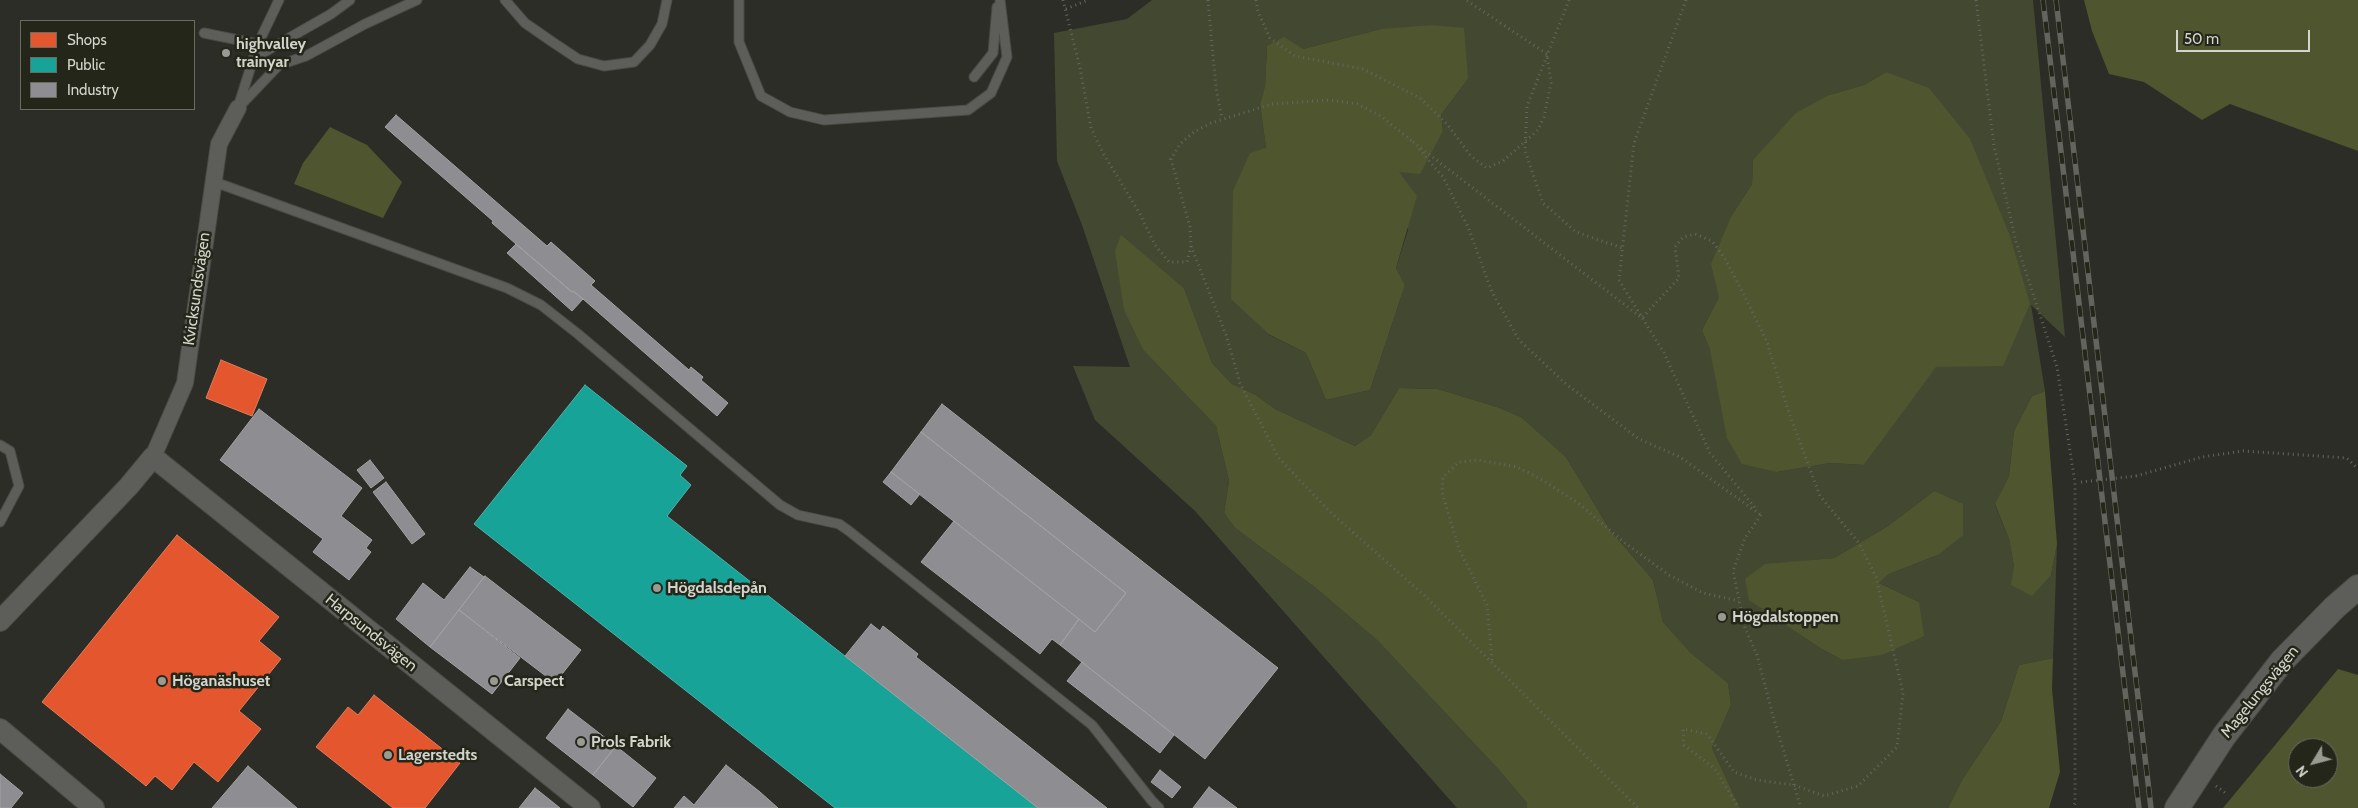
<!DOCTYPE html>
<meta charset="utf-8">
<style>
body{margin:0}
#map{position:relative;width:2358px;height:808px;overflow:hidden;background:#2c2d26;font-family:Cabin,sans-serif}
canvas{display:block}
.legend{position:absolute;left:20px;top:20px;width:175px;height:90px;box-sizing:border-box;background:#232619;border:1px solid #696c61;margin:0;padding:6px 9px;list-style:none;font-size:15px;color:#d3d5cc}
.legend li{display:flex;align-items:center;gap:10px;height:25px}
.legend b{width:25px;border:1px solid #696c61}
.north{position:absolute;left:2288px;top:738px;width:50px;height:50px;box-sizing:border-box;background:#232619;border:1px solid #696c61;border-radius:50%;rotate:233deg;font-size:14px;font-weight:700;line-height:20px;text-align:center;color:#d3d5cc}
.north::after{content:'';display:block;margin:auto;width:18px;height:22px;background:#999a92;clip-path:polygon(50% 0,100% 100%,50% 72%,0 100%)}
.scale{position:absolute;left:2176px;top:30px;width:134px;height:22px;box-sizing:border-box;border:2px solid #d3d5cc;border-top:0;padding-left:6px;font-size:15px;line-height:18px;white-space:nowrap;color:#d3d5cc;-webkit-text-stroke:4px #232619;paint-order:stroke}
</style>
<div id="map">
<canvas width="2358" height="808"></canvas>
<ul class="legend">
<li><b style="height:14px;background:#e4572e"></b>Shops</li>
<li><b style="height:14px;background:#17a398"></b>Public</li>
<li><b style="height:14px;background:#8d8d92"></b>Industry</li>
</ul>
<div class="north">N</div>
<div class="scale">50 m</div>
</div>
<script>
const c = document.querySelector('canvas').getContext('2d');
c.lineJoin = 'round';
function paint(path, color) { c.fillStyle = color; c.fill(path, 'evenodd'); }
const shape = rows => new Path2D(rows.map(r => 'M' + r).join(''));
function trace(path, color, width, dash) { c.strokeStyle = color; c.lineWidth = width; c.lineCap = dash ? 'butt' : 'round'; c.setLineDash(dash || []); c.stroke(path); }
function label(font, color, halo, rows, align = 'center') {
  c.font = font + ' Cabin,sans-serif'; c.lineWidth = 5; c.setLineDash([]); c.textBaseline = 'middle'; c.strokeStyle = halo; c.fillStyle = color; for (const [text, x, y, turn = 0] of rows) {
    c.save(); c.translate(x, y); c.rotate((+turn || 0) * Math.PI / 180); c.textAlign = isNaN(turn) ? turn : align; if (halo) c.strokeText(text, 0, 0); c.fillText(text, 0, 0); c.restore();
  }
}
paint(shape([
 [1152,0,2033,0,2065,337,2031,305,2045,391,2032,396,2014,431,2009,476,1995,505,2009,539,2014,567,2051,575,2057,544,2053,658,2019,665,2001,721,1962,780,1948,808,1740,808,1712,748,1731,705,1728,683,1691,653,1663,622,1653,580,1610,530,1566,457,1521,417,1497,407,1438,389,1399,388,1371,435,1355,446,1275,409,1256,395,1232,384,1212,363,1184,288,1121,236,1144,351,1216,426,1229,481,1224,513,1235,528,1317,589,1378,641,1498,769,1527,803,1527,808,1457,808,1195,511,1095,420,1073,366,1130,367,1082,225,1057,161,1054,33,1127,19],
 [1381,29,1468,79,1441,115,1443,131,1398,171,1408,230,1396,268,1405,285,1370,390,1326,400,1306,353,1269,335,1266,148,1260,104,1265,86,1267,46,1303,49],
 [1886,72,2003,365,1936,366,1864,465,1830,463,1777,472,1710,350,1702,330,1719,297,1732,215,1752,184,1753,160,1829,95,1864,85],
 [1934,491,1938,555,1889,574,1879,583,1919,602,1842,660,1820,648,1749,599,1765,565,1834,558,1888,526]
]), '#434930');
paint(shape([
 [2084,0,2358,0,2358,151,2230,104,2202,120,2144,82,2109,74,2092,31],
 [1432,25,1464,28,1468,79,1441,115,1443,131,1420,174,1399,172,1417,196,1396,268,1405,285,1370,390,1326,400,1306,353,1270,335,1231,299,1233,191,1250,153,1266,148,1260,104,1265,86,1267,46,1284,37,1303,49,1381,29],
 [1886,72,1929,88,1970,139,2010,236,2030,304,2003,366,1936,367,1864,465,1830,463,1777,472,1742,464,1727,438,1710,350,1702,330,1719,297,1711,264,1732,215,1752,184,1753,160,1796,113,1829,95,1864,85],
 [330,127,367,145,402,182,383,218,294,184,303,163],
 [1121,235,1184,288,1212,363,1232,384,1256,395,1275,409,1355,446,1371,435,1399,388,1438,389,1497,407,1521,417,1566,457,1610,530,1653,580,1663,622,1691,653,1728,683,1731,705,1712,748,1740,808,1527,808,1527,803,1498,769,1378,641,1317,589,1235,528,1224,513,1229,481,1216,426,1144,351,1124,310,1115,251],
 [2045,391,2057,544,2051,575,2032,596,2011,585,2014,567,2009,539,1995,504,2009,476,2014,431,2032,396],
 [1934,491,1963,504,1963,535,1938,555,1889,574,1879,583,1919,602,1924,636,1882,655,1842,660,1820,648,1749,600,1745,579,1765,564,1834,558,1888,526],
 [2053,658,2052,689,2060,772,2049,808,1948,808,1962,780,2001,721,2019,665],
 [2338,669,2358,675,2358,808,2223,808],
 [2298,748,2328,748,2328,778,2298,778]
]), '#4f552f');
const shops = shape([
 [221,360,267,379,252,416,206,398,221,360],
 [177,535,279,617,259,641,281,659,239,711,261,729,218,782,194,762,172,790,155,776,146,786,42,702,177,535],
 [374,695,460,763,425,808,393,808,316,747,348,707,358,715,374,695]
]);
paint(shops, '#e4572e');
trace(shops, '#df7d5d', 1);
const public = shape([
 [585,385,687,466,680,475,691,485,667,516,1038,808,835,808,474,524,585,385]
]);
paint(public, '#17a398');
trace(public, '#4fb2a8', 1);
const industry = shape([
 [396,115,547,246,551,242,595,281,591,285,689,370,691,367,703,377,701,380,728,403,717,416,583,299,573,291,572,292,516,244,492,223,493,221,385,127,396,115],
 [516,244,572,292,573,291,583,299,572,311,507,253,516,244],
 [942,404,1278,668,1205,759,1060,645,1079,619,1095,632,1126,593,921,432,942,404],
 [259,409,362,488,341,516,372,540,366,548,371,552,349,580,313,552,323,539,220,460,259,409],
 [921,432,1126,593,1095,632,891,472,921,432],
 [370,460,384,478,371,488,357,470,370,460],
 [891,472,920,494,911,505,883,482,891,472],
 [386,482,425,534,412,544,373,492,386,482],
 [954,521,1079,619,1060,645,1052,639,1040,654,921,562,954,521],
 [470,567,484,577,430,647,396,619,423,583,444,600,470,567],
 [485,576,581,650,555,683,459,610,485,576],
 [459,610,520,658,492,694,430,647,459,610],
 [871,624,880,631,883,626,918,654,916,657,1107,808,1038,808,845,656,871,624],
 [1082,662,1174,735,1160,753,1067,681,1082,662],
 [568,709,616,746,593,775,546,738,568,709],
 [616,746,656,778,633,807,593,775,616,746],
 [726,765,760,792,778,808,674,808,684,796,694,805,726,765],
 [248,766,297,808,212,808,248,766],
 [1160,770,1181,787,1172,798,1151,782,1160,770],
 [0,774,23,793,11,808,0,808,0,774],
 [1209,787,1237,808,1193,808,1209,787],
 [535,788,560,808,519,808,535,788]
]);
paint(industry, '#8d8d92');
trace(industry, '#a2a3a3', 1);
const service = shape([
 [505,0,525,23,551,41,578,59,604,66,634,62,650,45,662,24,667,0],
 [739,0,739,42,761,96,790,112,824,120,968,110,991,93,1007,57,1000,0],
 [204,33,258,44],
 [254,58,331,14,350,0],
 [974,77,993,53,997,7],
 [239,104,258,44,279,0],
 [238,108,279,65,306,56,365,24,417,0],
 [212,181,507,288,541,305,578,334,780,505,798,515,839,524,849,531,1092,725,1152,801,1159,808],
 [0,445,10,451,19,486,0,522]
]);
const minor = shape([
 [153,457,185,383,219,144,238,108]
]);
const tertiary = shape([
 [0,621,129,486,153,457,590,808],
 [0,729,94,808]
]);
const secondary = shape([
 [2177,808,2224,736,2282,661,2335,607,2358,587]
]);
trace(service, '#494b45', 11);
trace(minor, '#494b45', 18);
trace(tertiary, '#494b45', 22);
trace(secondary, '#494b45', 26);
trace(shape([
 [1063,0,1080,68,1091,128,1103,153,1140,214,1155,245,1169,262,1187,262,1191,246,1190,227,1171,159,1180,144,1194,132,1211,123,1272,104,1329,100,1357,104,1381,116,1413,142],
 [1208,0,1216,88,1222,119],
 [1256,0,1258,12,1270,38,1295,56,1363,69,1420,98,1447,124,1471,156,1487,168,1503,161,1538,130,1544,117,1551,83,1547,54,1466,0],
 [1569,0,1527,106,1525,151,1543,203,1576,232,1622,248],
 [1686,0,1634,143,1619,280,1664,353,1710,453,1757,510],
 [1976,0,1994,146,2016,242,2057,367,2075,483,2075,803,2073,808],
 [1066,9,1088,0],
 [1413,142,1642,318,1679,278,1675,247,1683,237,1695,234,1712,241,1724,257,1741,289,1767,342,1789,413,1820,496,1859,543,1876,577,1903,693,1897,747,1858,786,1824,796,1794,785,1757,780,1734,772,1707,734,1683,729,1684,745,1715,769,1739,808],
 [1419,149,1443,177,1468,227,1492,292,1519,340,1566,384,1639,439,1680,457,1761,515],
 [1191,246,1226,335,1240,383,1278,457,1330,512,1425,596,1638,808],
 [2136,476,2202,457,2243,451,2347,458,2358,469],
 [1761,515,1745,538,1733,571,1745,628,1757,655,1773,716,1801,808],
 [1492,660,1487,605,1459,549,1442,492,1443,477,1459,462,1478,460,1517,467,1539,478,1578,503,1625,543,1669,575,1703,593,1739,601],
 [2216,786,2228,795]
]), '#656661', 3, [1, 4]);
trace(service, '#5d5e5a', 9);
trace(minor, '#5d5e5a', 16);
trace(tertiary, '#5d5e5a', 20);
trace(secondary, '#5d5e5a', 24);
const rail = shape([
 [2043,0,2139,808],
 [2056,0,2151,808]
]);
trace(rail, '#63645d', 5.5);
trace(rail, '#232619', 4, [11]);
trace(shape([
 [2081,482,2136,476]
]), '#656661', 3, [1, 4]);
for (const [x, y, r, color] of [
 [226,53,5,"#999a92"],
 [657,588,5,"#999a92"],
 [1722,617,5,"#999a92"],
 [162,681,5,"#999a92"],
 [494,681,5,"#999a92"],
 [581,742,5,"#999a92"],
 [388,755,5,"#999a92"]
]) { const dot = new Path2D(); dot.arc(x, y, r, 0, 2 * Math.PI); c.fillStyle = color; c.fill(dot); trace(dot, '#232619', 2); }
label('bold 16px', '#d3d5cc', '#232619', [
 ["highvalley",236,44],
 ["trainyar",236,62],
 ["Högdalsdepån",667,588],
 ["Högdalstoppen",1732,617],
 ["Höganäshuset",172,681],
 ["Carspect",504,681],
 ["Prols Fabrik",591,742],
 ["Lagerstedts",398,755]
], 'left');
label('16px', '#d3d5cc', '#232619', [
 ["Kvicksundsvägen",197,289,-82],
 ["Harpsundsvägen",371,633,39],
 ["Magelungsvägen",2260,692,-51]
]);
</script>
